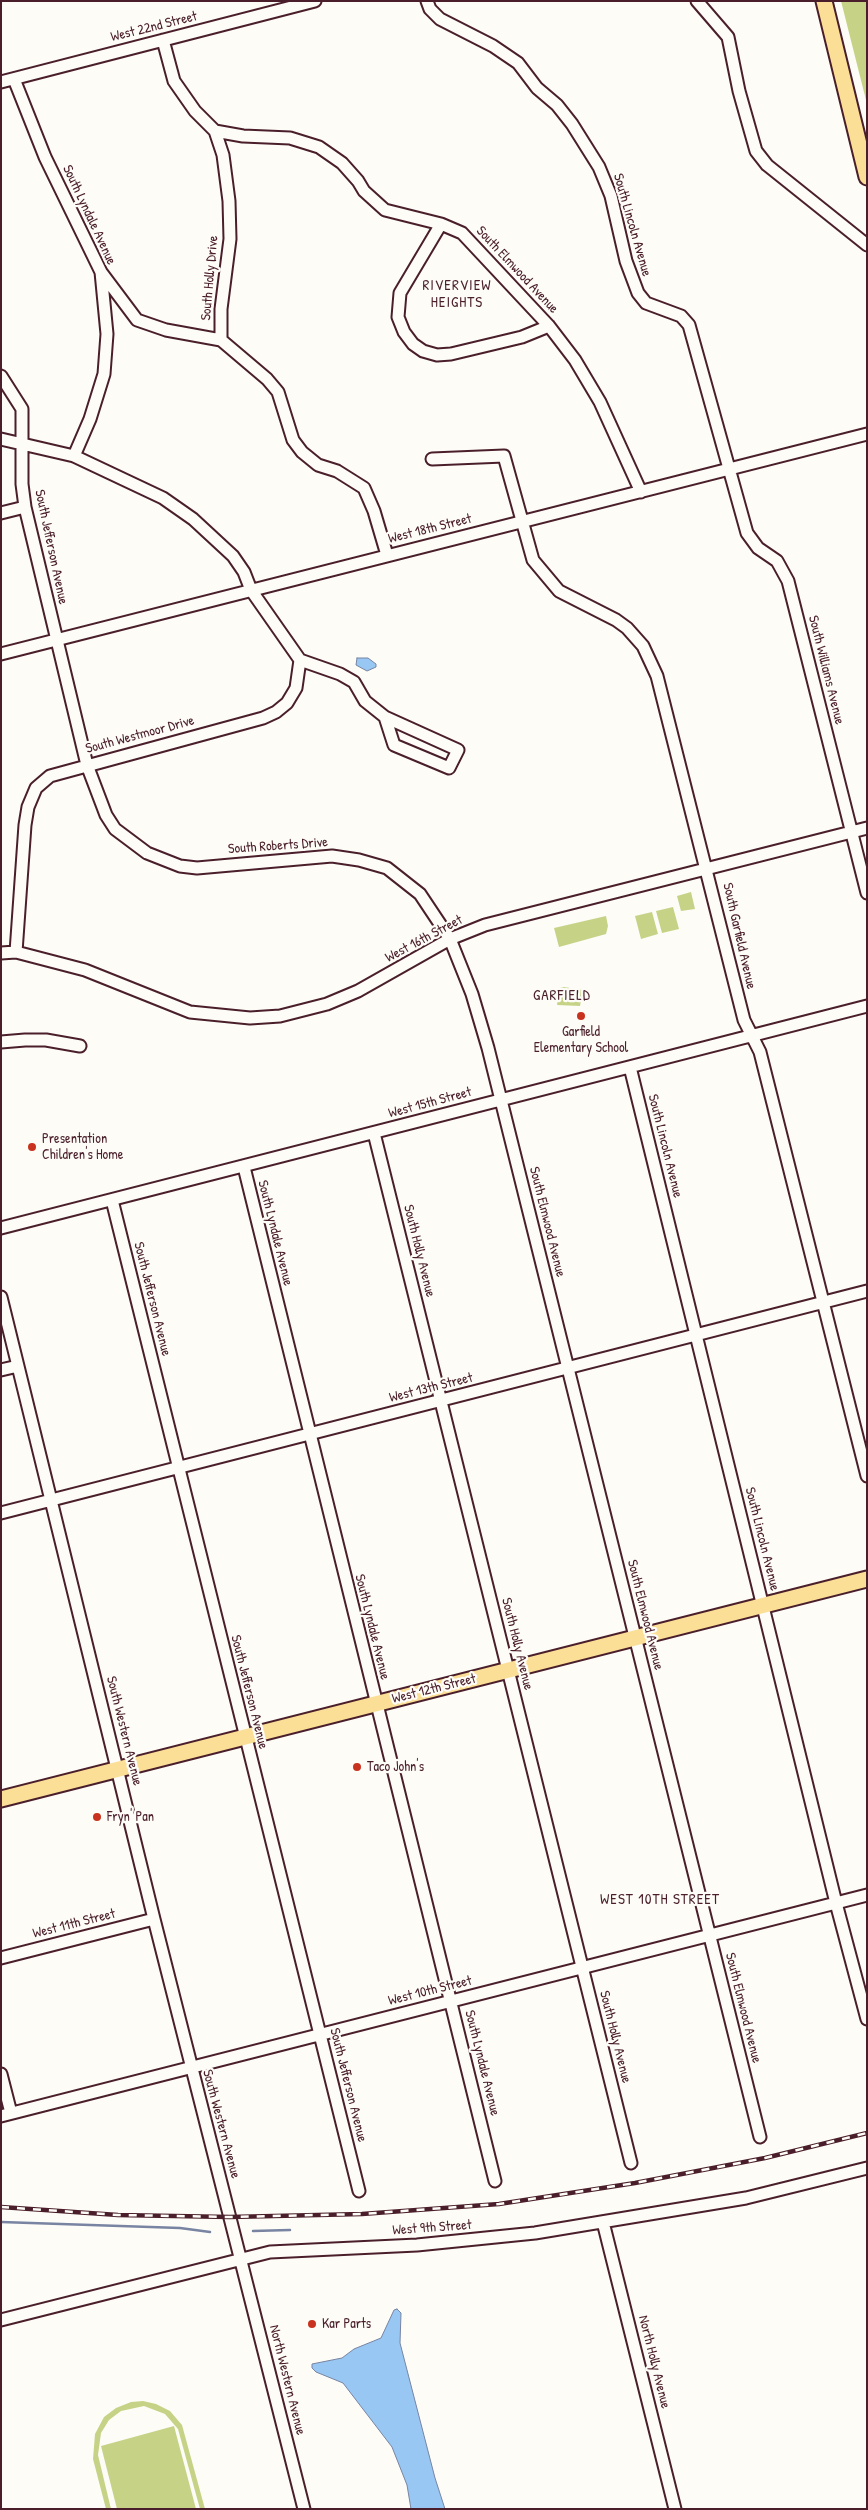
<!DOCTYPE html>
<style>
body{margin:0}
#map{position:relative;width:868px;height:2510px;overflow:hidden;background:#fdfcf7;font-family:"Patrick Hand",sans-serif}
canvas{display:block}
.frame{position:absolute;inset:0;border:2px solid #4a1f2b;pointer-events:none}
</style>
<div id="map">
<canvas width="868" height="2510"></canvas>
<div class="frame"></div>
</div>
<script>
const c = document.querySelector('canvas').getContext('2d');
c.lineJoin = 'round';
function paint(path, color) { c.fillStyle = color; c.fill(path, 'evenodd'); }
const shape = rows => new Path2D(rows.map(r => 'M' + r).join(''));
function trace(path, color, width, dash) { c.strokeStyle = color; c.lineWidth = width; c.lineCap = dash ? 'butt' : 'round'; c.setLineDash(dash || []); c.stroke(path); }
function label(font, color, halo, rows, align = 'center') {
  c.font = font + ' "Patrick Hand",sans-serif'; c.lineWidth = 4.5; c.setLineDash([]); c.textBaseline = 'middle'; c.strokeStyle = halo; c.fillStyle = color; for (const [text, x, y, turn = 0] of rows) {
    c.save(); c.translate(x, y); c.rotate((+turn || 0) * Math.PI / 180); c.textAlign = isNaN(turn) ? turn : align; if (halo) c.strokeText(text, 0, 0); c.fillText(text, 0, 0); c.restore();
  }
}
paint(shape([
 [841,1,867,1,867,104],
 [691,892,695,909,681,911,677,896],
 [673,907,679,929,662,933,656,911],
 [652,912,658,934,641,939,635,916],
 [606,916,608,926,606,934,559,947,554,928],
 [564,987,583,990,580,1006,557,1005,560,988],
 [143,2401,156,2404,170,2411,182,2425,205,2509,200,2509,178,2429,165,2414,144,2406,121,2411,109,2420,101,2433,98,2455,111,2509,106,2509,93,2459,95,2434,104,2417,116,2408,131,2402],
 [174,2426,196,2509,117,2509,101,2446]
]), '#c6d387');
const water = shape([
 [357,658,368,658,376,664,376,667,367,671,356,665,357,658],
 [397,2309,401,2313,400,2343,435,2478,445,2509,411,2509,407,2485,392,2447,343,2383,316,2372,312,2368,312,2364,342,2358,354,2349,381,2338,394,2310,397,2309]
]);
paint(water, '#97c7f2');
trace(water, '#7884a2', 1);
trace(shape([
 [1,2222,180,2228,210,2232],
 [253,2231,290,2230]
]), '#7884a2', 2.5);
const minor = shape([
 [427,1,430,9,440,19,493,46,518,63,537,88,557,105,572,124,599,167,611,196,626,261,638,293,646,303,681,316,689,325,747,533,758,548,777,561,788,581,867,893],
 [697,1,728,37,739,91,756,151,767,165,867,245],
 [163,40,174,81,195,111,215,131,223,155,229,201,230,239,221,309,221,340],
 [14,79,45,157,101,272,107,334,104,374,90,419,74,456],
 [1,82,315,1],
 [215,131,243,136,290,138,319,147,342,163,358,181,364,191,385,210,441,224,462,233,549,326,575,360,600,402,641,492],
 [441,224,400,293,398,317,404,332,413,344,423,351,437,355,451,354,522,337,549,326],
 [101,272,137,320,166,330,221,340,267,379,278,392,293,440,302,452,318,465,337,471,364,488,374,511,387,555],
 [1,376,22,409,22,484,25,507,87,765,106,815,115,829,147,853,180,866,197,868,332,856,359,860,387,868,420,894,450,939,472,994,488,1048,760,2137],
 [1,439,74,456,163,498,193,519,233,556,244,572,251,590,300,660,296,688,287,703,276,712,263,718,50,776,36,788,28,807,25,825,16,952],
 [432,459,504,456,533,560,559,591,616,620,627,628,643,646,657,676,744,1020,760,1052,867,1476],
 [1,513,25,507],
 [1,654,867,434],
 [300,660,340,674,354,682,365,701,385,717,458,750,449,768,394,745,385,717],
 [1,953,16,952,85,970,190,1012,250,1018,280,1016,327,1004,358,991,450,939,485,925,867,828],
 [1,1042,25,1040,46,1040,80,1046],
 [630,1067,836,1903,867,2019],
 [374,1133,631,2163],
 [244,1167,495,2181],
 [112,1200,359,2191],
 [1,1228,867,1006],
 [1,1297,154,1919,304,2509],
 [1,1370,18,1366],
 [1,1513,867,1291],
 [1,1958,154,1919],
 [1,2074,11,2113],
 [1,2116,867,1895],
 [603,2222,675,2509],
 [1,2320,270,2252,417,2245,535,2233,746,2198,867,2168]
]);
const major = shape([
 [824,1,867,177],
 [1,1799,867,1579]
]);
trace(minor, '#4a1f2b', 15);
trace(major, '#4a1f2b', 19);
trace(minor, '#fdfcf7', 11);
trace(major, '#fbdf96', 15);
const rail = shape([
 [1,2207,118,2215,230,2217,362,2214,499,2204,635,2183,765,2158,867,2133]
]);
trace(rail, '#4a1f2b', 4.5);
trace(rail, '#fdfcf7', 2.5, [8]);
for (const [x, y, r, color] of [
 [581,1016,5,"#c8321e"],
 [32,1147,5,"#c8321e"],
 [357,1767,5,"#c8321e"],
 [97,1817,5,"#c8321e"],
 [312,2324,5,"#c8321e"]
]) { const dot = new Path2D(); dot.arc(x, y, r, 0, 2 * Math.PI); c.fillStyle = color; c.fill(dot); trace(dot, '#fdfcf7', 2); }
label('14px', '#4a1f2b', '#fdfcf7', [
 ["West 22nd Street",154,27,-14],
 ["South Lyndale Avenue",89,215,65],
 ["South Lincoln Avenue",632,225,74],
 ["South Elmwood Avenue",517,270,47],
 ["South Holly Drive",210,278,-85],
 ["West 18th Street",430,529,-14],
 ["South Jefferson Avenue",51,547,78],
 ["South Williams Avenue",826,670,76],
 ["South Westmoor Drive",140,735,-15],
 ["South Roberts Drive",278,846,-4],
 ["South Garfield Avenue",739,936,77],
 ["West 16th Street",424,939,-28],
 ["West 15th Street",430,1103,-15],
 ["South Lincoln Avenue",665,1146,76],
 ["South Elmwood Avenue",547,1222,76],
 ["South Lyndale Avenue",275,1233,76],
 ["South Holly Avenue",419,1251,76],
 ["South Jefferson Avenue",152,1299,76],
 ["West 13th Street",431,1388,-14],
 ["South Lincoln Avenue",762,1539,76],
 ["South Elmwood Avenue",645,1615,76],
 ["South Lyndale Avenue",372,1627,76],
 ["South Holly Avenue",517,1644,76],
 ["West 12th Street",434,1689,-14],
 ["South Jefferson Avenue",249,1692,76],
 ["South Western Avenue",124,1731,76],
 ["West 11th Street",74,1924,-14],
 ["West 10th Street",430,1991,-14],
 ["South Elmwood Avenue",743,2008,76],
 ["South Holly Avenue",615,2037,76],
 ["South Lyndale Avenue",482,2063,76],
 ["South Jefferson Avenue",348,2085,76],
 ["South Western Avenue",221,2124,75],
 ["West 9th Street",432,2228,-4],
 ["North Holly Avenue",654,2362,76],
 ["North Western Avenue",287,2380,76]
]);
label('14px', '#4a1f2b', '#fdfcf7', [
 ["Garfield",581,1032,"center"],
 ["Elementary School",581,1048,"center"],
 ["Presentation",42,1139],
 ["Children's Home",42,1155],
 ["Taco John's",367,1767],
 ["Fryn' Pan",107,1817],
 ["Kar Parts",322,2324]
], 'left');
c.letterSpacing = '1px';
label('15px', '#4a1f2b', '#fdfcf7', [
 ["RIVERVIEW",457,286],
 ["HEIGHTS",457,303],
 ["GARFIELD",562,996],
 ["WEST 10TH STREET",660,1900]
]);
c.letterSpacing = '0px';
</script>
